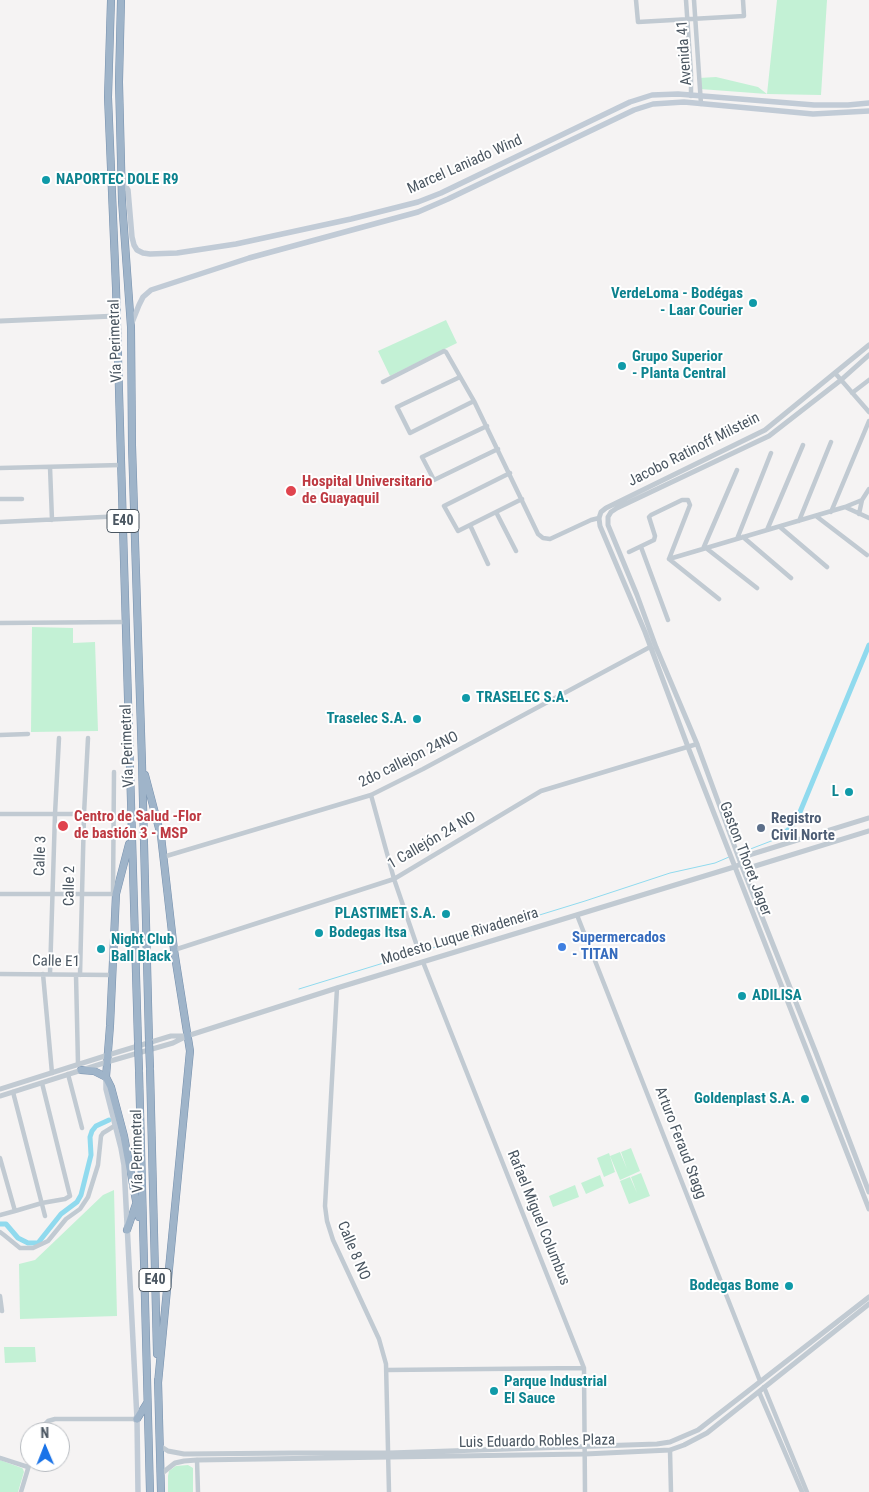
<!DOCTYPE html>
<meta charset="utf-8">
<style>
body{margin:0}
#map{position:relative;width:869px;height:1492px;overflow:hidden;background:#f5f3f3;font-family:"Roboto Condensed",sans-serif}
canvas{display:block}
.north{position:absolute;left:20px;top:1422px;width:50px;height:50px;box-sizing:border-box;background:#fff;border:1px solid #b7bbc0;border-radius:50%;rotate:359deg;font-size:14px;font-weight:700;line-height:20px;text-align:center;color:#4a5661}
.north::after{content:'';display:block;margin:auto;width:18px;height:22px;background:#1a73e8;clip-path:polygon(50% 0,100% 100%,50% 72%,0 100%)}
</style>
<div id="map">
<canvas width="869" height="1492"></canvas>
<div class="north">N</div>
</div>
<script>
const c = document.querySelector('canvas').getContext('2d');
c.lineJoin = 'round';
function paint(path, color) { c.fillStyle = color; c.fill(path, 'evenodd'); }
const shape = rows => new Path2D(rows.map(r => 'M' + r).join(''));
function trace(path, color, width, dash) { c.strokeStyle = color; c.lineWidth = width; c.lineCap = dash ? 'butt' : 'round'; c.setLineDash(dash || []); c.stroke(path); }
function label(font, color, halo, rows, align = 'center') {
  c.font = font + ' "Roboto Condensed",sans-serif'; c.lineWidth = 4; c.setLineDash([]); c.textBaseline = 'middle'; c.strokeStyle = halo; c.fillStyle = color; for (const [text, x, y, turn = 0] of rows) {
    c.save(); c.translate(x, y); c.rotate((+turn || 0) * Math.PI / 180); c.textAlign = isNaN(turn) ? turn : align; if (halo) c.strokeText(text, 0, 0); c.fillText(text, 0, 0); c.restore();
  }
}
paint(shape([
 [777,0,827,0,821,95,767,94,700,89,699,78,716,77,758,87,767,94],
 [446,320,457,343,390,376,378,351],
 [32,627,73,628,73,643,95,642,98,731,31,732],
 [631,1148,640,1171,620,1180,610,1156,620,1152,627,1169,621,1152],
 [609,1153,615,1172,604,1177,597,1158],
 [641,1173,650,1196,629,1204,620,1181,630,1177,637,1193,631,1177],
 [600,1175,604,1186,586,1194,581,1183],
 [575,1185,579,1197,553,1207,549,1196],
 [114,1190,117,1316,20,1319,19,1264,35,1260,103,1195],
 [4,1347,35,1347,36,1362,5,1363],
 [0,1460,22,1468,23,1469,24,1472,18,1492,0,1492],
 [188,1465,193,1468,193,1492,168,1492,168,1476,169,1471,176,1466]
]), '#c3f1d5');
trace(shape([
 [740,853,779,838],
 [299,989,585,901,670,873,715,863,729,857]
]), '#90daee', 1);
trace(shape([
 [779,838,791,827,800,812,869,645],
 [0,1224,6,1224,18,1238,28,1243,38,1243,61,1214,77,1202,81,1195,91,1155,90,1137,92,1131,96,1126,109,1120]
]), '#90daee', 5);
const trunk = shape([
 [111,0,108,97,116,288,138,1042],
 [121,0,119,82,122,201,131,327,132,445,142,763,149,1041],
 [145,775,161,836,174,950,190,1051,158,1383],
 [129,844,116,894,110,1026,106,1077,111,1087,124,1136,139,1217],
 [150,1068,157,1354],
 [81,1070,94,1071,106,1077],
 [139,1070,150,1492],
 [127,1230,136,1204],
 [158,1380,161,1492],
 [137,1419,147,1403]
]);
trace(trunk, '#7690ad', 8);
trace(shape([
 [636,0,638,22,744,16,743,0],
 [686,0,691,74,691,96],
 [694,0,701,104],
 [835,373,869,412],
 [460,377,397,407,410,433,474,401],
 [383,382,444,351,446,352,474,401,538,534,543,538,550,539,591,520,599,518],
 [852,393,869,380],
 [487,426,422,457,434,480,498,449],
 [50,467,52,520],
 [0,468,121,465],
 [510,473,444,506,458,531,522,499],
 [0,499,22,499],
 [845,507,869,518],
 [496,512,516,551],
 [831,512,869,421],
 [859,514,862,500,869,489],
 [816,516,867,555],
 [799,521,831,442],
 [0,522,123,516],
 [470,525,488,564],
 [780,527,827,567],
 [767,530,803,445],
 [743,537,791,578],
 [737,539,771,453],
 [641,547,668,620],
 [706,548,757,588],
 [703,549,737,470],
 [629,552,654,540,655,536,649,517,651,515,682,500,688,500,690,505,669,559],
 [669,559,845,507,862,500],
 [669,559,719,599],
 [0,623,125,622],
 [0,735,28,734],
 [371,795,394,879,417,946],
 [0,814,113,814],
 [163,857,371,795,423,769,650,647],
 [0,894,115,894],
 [113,894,114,772],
 [577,915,760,1381],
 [174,950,394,879,541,791,697,744],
 [423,962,584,1368,585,1492],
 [0,974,112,975],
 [43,974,52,1073],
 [50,974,55,814,59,738],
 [76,975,78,1064],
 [80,975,84,814,88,738],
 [337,988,325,1206,327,1221,333,1240,379,1339,386,1364,389,1492],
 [68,1074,82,1128],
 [13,1092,45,1216],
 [0,1158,15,1211,42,1203,65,1199,70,1196,42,1083],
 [0,1215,15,1211],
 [0,1232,4,1235,20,1248,33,1248,48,1241,66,1219,80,1209,88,1197,98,1165,101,1136,103,1133,116,1125],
 [0,1296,2,1311],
 [387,1370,584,1368],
 [764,1387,807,1492],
 [759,1392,802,1492],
 [41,1432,42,1427,48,1421,55,1419,137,1419],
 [670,1450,671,1492],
 [0,1458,28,1467],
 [197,1460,198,1492],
 [21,1492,30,1462]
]), '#c1cad2', 4.5);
trace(shape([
 [0,321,116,316],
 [869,345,765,430,606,508,601,512,599,518,600,526,645,632,688,747,869,1209],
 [869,355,841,380,769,436,617,508,611,512,608,517,608,525,637,595,656,647,697,744,741,864,816,1053,869,1192],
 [741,864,752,867,869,831],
 [0,1089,108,1055,171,1036,184,1036],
 [0,1096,107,1062,173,1043,187,1036,337,988,734,867,741,864,749,855,869,818],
 [160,1446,168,1451,184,1454,295,1453,389,1453,657,1444,670,1442,698,1430,869,1297],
 [161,1474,175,1463,184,1461,197,1460,585,1454,670,1450,684,1445,707,1433,869,1304]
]), '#c1cad2', 5);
trace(shape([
 [122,181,128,190,132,237,134,245,137,250,143,253,150,254,177,253,236,244,351,219,418,202,441,193,630,102,652,95,678,94,814,105,848,105,869,103],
 [131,325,139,305,143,297,151,290,249,258,418,212,448,199,634,110,653,104,684,102,813,114,869,111],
 [106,1079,106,1089,121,1148,124,1165,137,1419,138,1492]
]), '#c1cbd6', 5.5);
trace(trunk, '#9fb4c9', 7);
const trunkBridge = shape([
 [149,1041,150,1068],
 [138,1042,139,1070]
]);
trace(trunkBridge, '#7690ad', 8, []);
trace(trunkBridge, '#9fb4c9', 7);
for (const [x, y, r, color] of [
 [46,180,5,"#0f9aa8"],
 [753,303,5,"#0f9aa8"],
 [622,366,5,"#0f9aa8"],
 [291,491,6,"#e0444e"],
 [466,698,5,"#0f9aa8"],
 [417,719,5,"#0f9aa8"],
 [849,792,5,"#0f9aa8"],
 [63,826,6,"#e0444e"],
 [761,828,5,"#5c6f8a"],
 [446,914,5,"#0f9aa8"],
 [319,933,5,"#0f9aa8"],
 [562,947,5,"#3f7fe0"],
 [101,949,5,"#0f9aa8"],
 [742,996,5,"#0f9aa8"],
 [805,1099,5,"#0f9aa8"],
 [789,1286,5,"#0f9aa8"],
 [494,1391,5,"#0f9aa8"]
]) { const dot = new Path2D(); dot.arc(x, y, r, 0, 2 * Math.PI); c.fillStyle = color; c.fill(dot); trace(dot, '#fff', 2); }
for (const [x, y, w] of [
 [123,521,32],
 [155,1280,32]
]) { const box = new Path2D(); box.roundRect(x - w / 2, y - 11.5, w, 23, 4); c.fillStyle = '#fff'; c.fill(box); trace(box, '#4a5661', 1); }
label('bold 14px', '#4a5661', null, [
 ["E40",123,521],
 ["E40",155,1280]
]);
label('15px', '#4a5661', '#fff', [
 ["Avenida 41",685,53,-94],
 ["Marcel Laniado Wind",465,165,-24],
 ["Vía Perimetral",116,341,-92],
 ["Jacobo Ratinoff Milstein",694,450,-27],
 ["Vía Perimetral",128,746,-92],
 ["2do callejon 24NO",409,760,-26],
 ["1 Callejón 24 NO",432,841,-30],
 ["Calle 3",41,856,-88],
 ["Gaston Thoret Jager",745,859,69],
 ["Calle 2",70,886,-89],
 ["Modesto Luque Rivadeneira",460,937,-17],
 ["Calle E1",56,962,1],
 ["Arturo Feraud Stagg",680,1143,69],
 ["Vía Perimetral",138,1151,-91],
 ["Rafael Miguel Columbus",538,1218,68],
 ["Calle 8 NO",353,1251,67],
 ["Luis Eduardo Robles Plaza",537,1442,-1]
]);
label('bold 15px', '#0d838f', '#fff', [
 ["NAPORTEC DOLE R9",56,180],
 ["VerdeLoma - Bodégas",743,294,"right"],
 ["- Laar Courier",743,311,"right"],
 ["Grupo Superior",632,357],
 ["- Planta Central",632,374],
 ["TRASELEC S.A.",476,698],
 ["Traselec S.A.",407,719,"right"],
 ["L",839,792,"right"],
 ["PLASTIMET S.A.",436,914,"right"],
 ["Bodegas Itsa",329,933],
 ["Night Club",111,940],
 ["Ball Black",111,957],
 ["ADILISA",752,996],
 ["Goldenplast S.A.",795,1099,"right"],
 ["Bodegas Bome",779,1286,"right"],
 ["Parque Industrial",504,1382],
 ["El Sauce",504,1399]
], 'left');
label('bold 15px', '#be3a42', '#fff', [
 ["Hospital Universitario",302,482],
 ["de Guayaquil",302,499],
 ["Centro de Salud -Flor",74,817],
 ["de bastión 3 - MSP",74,834]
], 'left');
label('bold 15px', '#4e5e75', '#fff', [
 ["Registro",771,819],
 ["Civil Norte",771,836]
], 'left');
label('bold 15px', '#366cbe', '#fff', [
 ["Supermercados",572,938],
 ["- TITAN",572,955]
], 'left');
</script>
